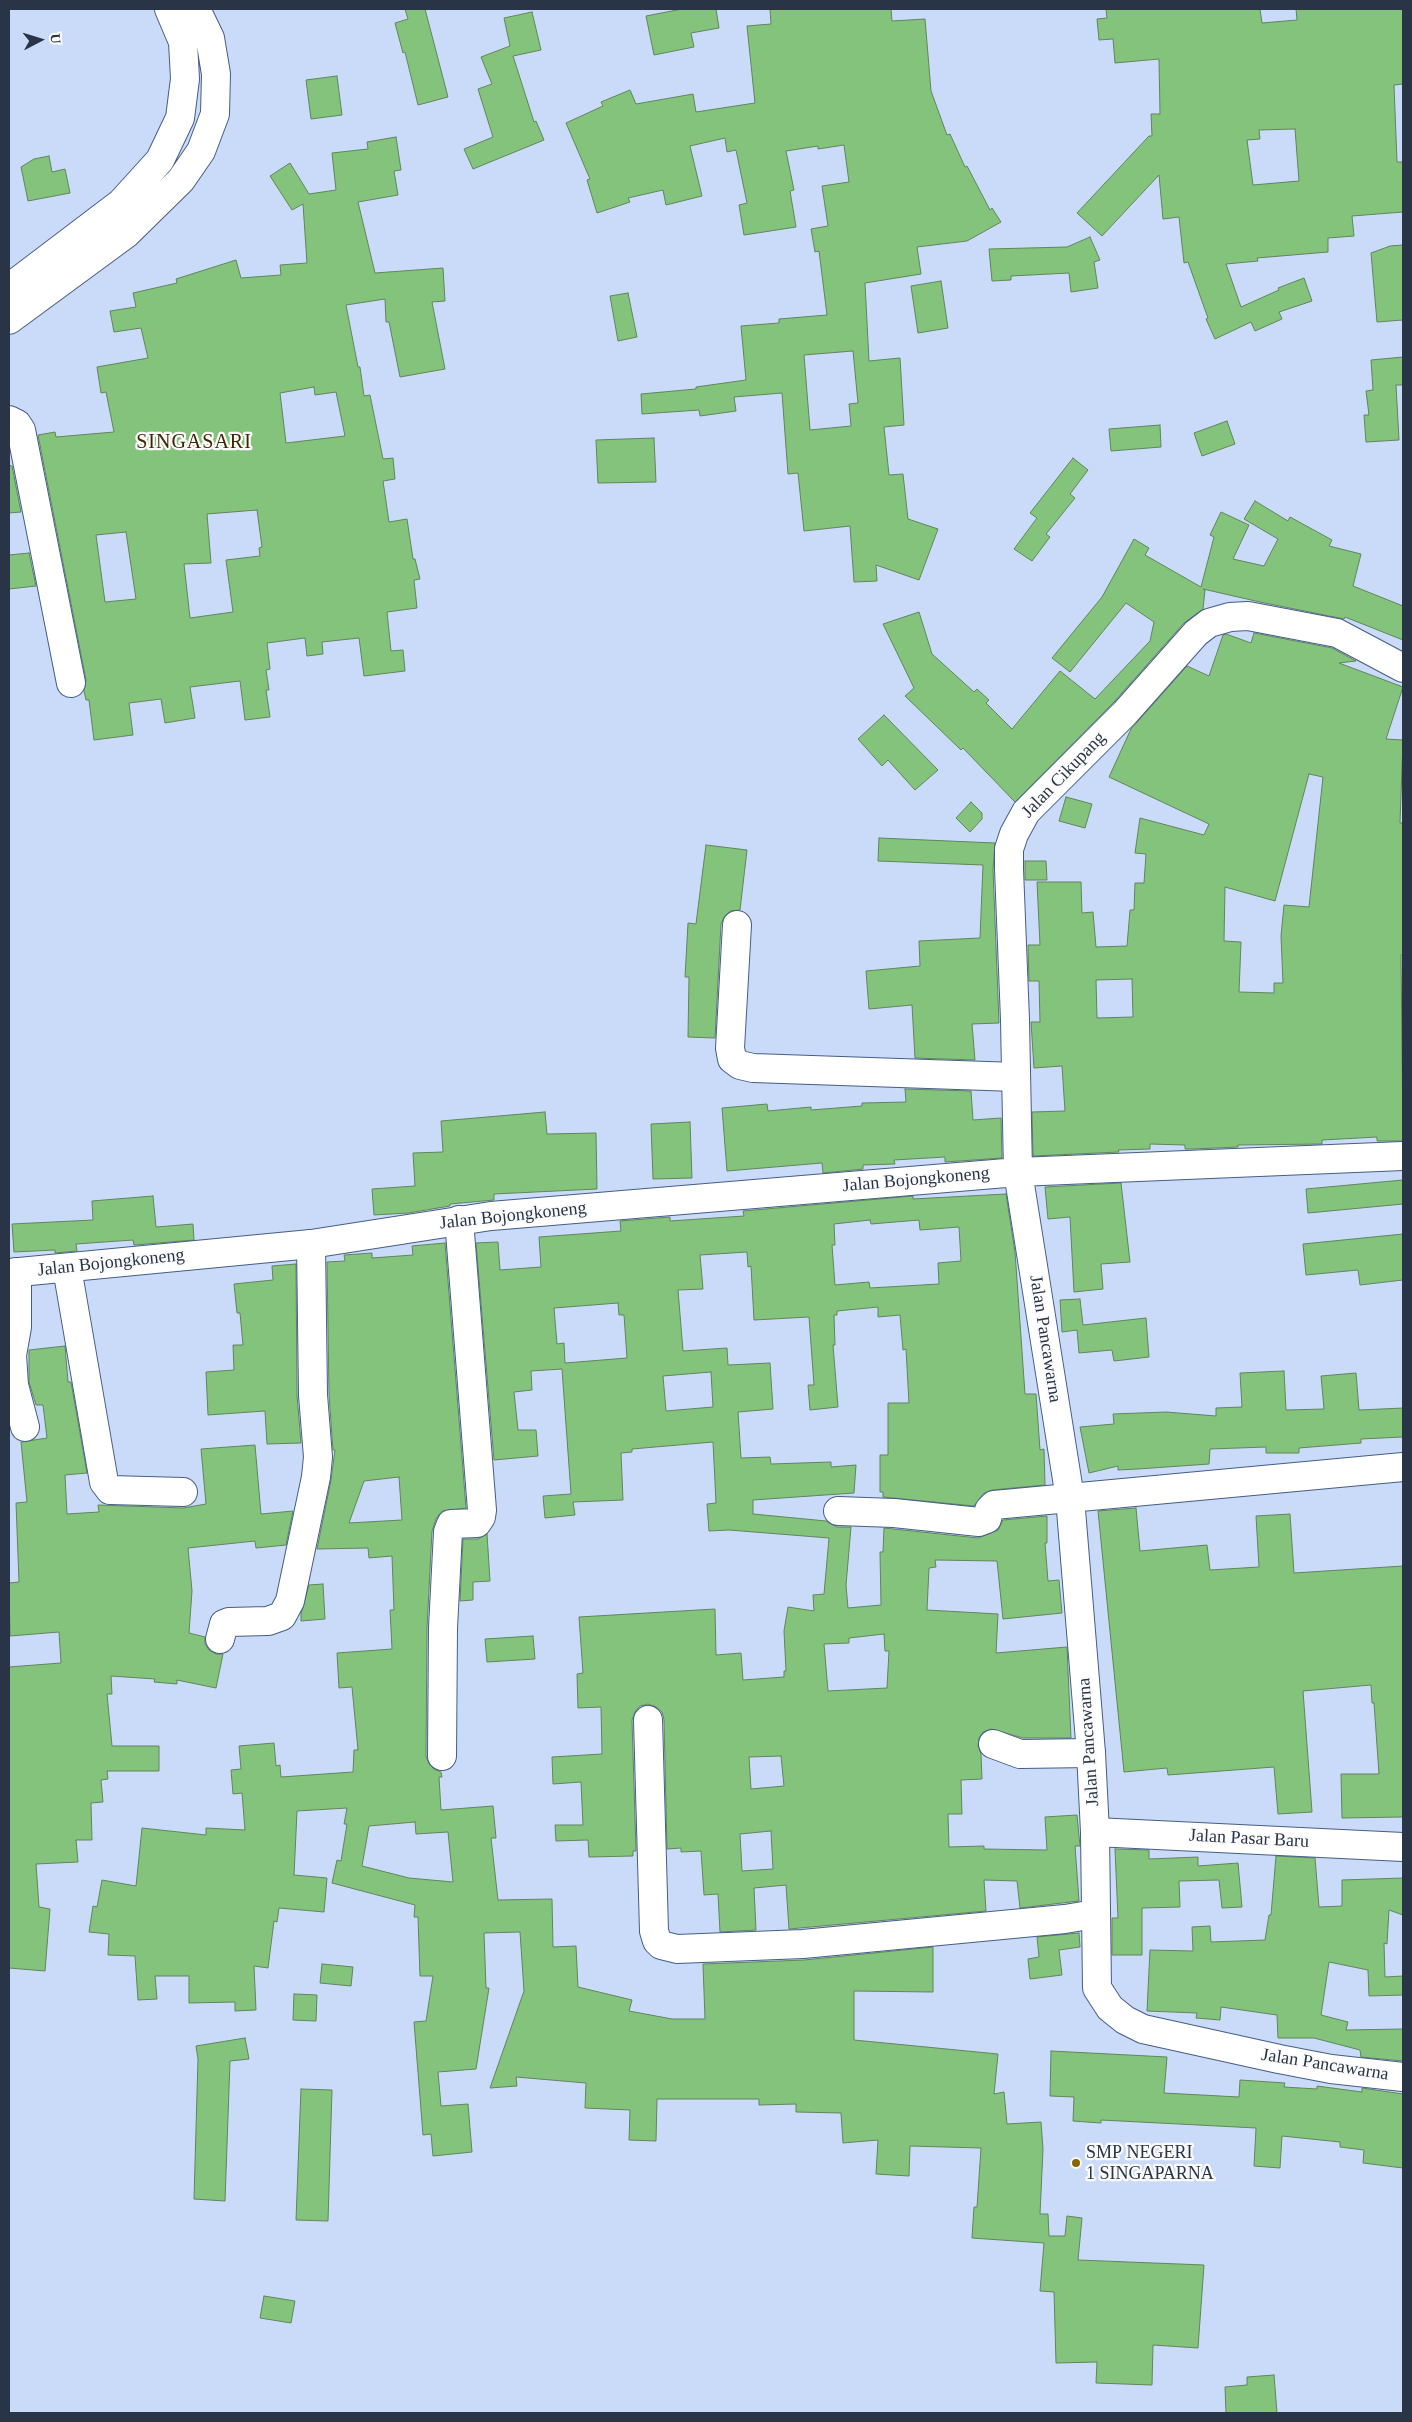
<!DOCTYPE html>
<style>
body{margin:0}
#map{position:relative;width:1412px;height:2422px;overflow:hidden;background:#cadbf9;font-family:"Times New Roman",serif}
canvas{display:block}
.frame{position:absolute;inset:0;border:10px solid #293447;pointer-events:none}
.north{position:absolute;left:15px;top:15px;width:50px;height:50px;-webkit-text-stroke:4px #fbfbfb;paint-order:stroke;rotate:85deg;font-size:14px;font-weight:700;line-height:20px;text-align:center;color:#293447}
.north::after{content:'';display:block;margin:auto;width:18px;height:22px;background:#293447;clip-path:polygon(50% 0,100% 100%,50% 72%,0 100%)}
</style>
<div id="map">
<canvas width="1412" height="2422"></canvas>
<div class="frame"></div>
<div class="north">U</div>
</div>
<script>
const c = document.querySelector('canvas').getContext('2d');
c.lineJoin = 'round';
function paint(path, color) { c.fillStyle = color; c.fill(path, 'evenodd'); }
const shape = rows => new Path2D(rows.map(r => 'M' + r).join(''));
function trace(path, color, width, dash) { c.strokeStyle = color; c.lineWidth = width; c.lineCap = dash ? 'butt' : 'round'; c.setLineDash(dash || []); c.stroke(path); }
function label(font, color, halo, rows, align = 'center') {
  c.font = font + ' "Times New Roman",serif'; c.lineWidth = 4.5; c.setLineDash([]); c.textBaseline = 'middle'; c.strokeStyle = halo; c.fillStyle = color; for (const [text, x, y, turn = 0] of rows) {
    c.save(); c.translate(x, y); c.rotate((+turn || 0) * Math.PI / 180); c.textAlign = isNaN(turn) ? turn : align; if (halo) c.strokeText(text, 0, 0); c.fillText(text, 0, 0); c.restore();
  }
}
const building = shape([
 [405,9,425,9,448,97,418,105,405,52,403,53,395,23,408,19,405,9],
 [682,9,716,9,719,28,691,33,694,47,654,55,646,16,682,9],
 [770,9,891,9,892,21,925,19,931,91,947,135,950,134,965,167,967,166,990,210,992,208,1001,222,967,241,917,247,921,274,865,283,869,361,900,358,904,425,884,427,889,475,903,474,908,519,938,529,919,580,876,565,877,581,854,582,850,526,804,531,798,473,788,474,782,393,734,397,736,411,700,416,699,410,642,414,641,394,696,389,696,387,746,380,741,326,779,323,779,319,827,315,819,251,815,252,811,229,828,226,822,186,849,182,844,145,818,149,818,146,786,151,794,190,790,191,796,227,744,235,739,205,747,203,736,150,727,152,725,138,690,146,702,196,666,205,663,190,628,198,630,202,597,213,587,180,590,179,566,123,603,106,601,102,630,90,636,104,693,94,696,112,755,103,747,26,771,24,770,9],
 [853,351,858,403,849,404,851,426,810,430,804,355,853,351],
 [1106,9,1260,9,1262,23,1297,20,1296,9,1403,9,1403,84,1394,85,1397,162,1403,162,1403,212,1352,216,1354,236,1328,238,1328,252,1257,258,1258,261,1226,264,1241,307,1279,290,1278,288,1304,278,1312,301,1279,312,1282,319,1255,331,1251,322,1215,339,1206,319,1208,318,1188,262,1184,263,1179,217,1163,219,1159,175,1102,236,1077,213,1149,136,1152,136,1151,114,1160,114,1159,59,1115,63,1113,39,1099,40,1097,19,1107,18,1106,9],
 [1295,129,1299,181,1253,185,1247,140,1260,139,1259,130,1295,129],
 [532,12,541,50,513,56,534,122,536,121,544,140,473,169,464,149,493,137,478,89,492,84,481,57,510,46,504,18,532,12],
 [337,76,342,115,311,119,306,80,337,76],
 [396,137,401,170,394,171,398,195,358,202,375,273,443,268,445,301,432,302,445,369,400,377,389,322,386,322,385,299,346,305,358,367,360,367,364,396,370,395,383,459,393,458,395,479,383,481,389,522,407,519,413,559,415,559,420,579,414,580,417,608,387,612,391,651,403,650,405,671,364,676,359,638,322,642,323,654,307,656,305,638,267,643,270,669,266,670,269,690,266,690,270,717,245,720,240,681,190,687,195,718,165,723,161,699,129,703,133,735,94,740,89,700,86,700,84,691,86,680,38,435,55,432,56,437,114,432,106,392,101,393,97,367,148,358,141,328,114,332,110,311,136,307,133,293,177,283,176,279,236,260,241,278,281,275,280,265,307,263,303,204,292,210,270,176,290,163,309,194,336,190,332,153,368,149,367,142,396,137],
 [314,387,315,395,336,392,345,436,286,443,280,393,314,387],
 [257,510,262,547,259,548,260,556,226,560,233,612,190,618,184,564,211,563,207,514,257,510],
 [126,532,136,599,105,602,96,535,126,532],
 [49,156,52,172,65,169,70,193,28,201,21,167,34,159,49,156],
 [1090,237,1100,260,1094,262,1098,288,1071,292,1069,273,1011,276,1011,280,992,281,989,249,1067,247,1090,237],
 [1403,245,1403,320,1377,322,1371,253,1390,246,1403,245],
 [941,281,948,328,918,333,911,286,941,281],
 [628,293,637,337,618,341,610,296,628,293],
 [1403,357,1403,385,1396,385,1399,440,1366,442,1364,415,1369,415,1366,391,1373,390,1371,360,1403,357],
 [1227,421,1235,444,1202,456,1194,433,1227,421],
 [1160,425,1161,447,1111,451,1109,429,1160,425],
 [654,438,656,482,598,483,596,440,654,438],
 [1073,458,1088,470,1070,494,1075,498,1046,534,1050,537,1032,561,1014,549,1037,518,1030,513,1073,458],
 [9,465,12,466,21,512,9,513,9,465],
 [1255,501,1288,521,1290,517,1332,540,1329,546,1361,554,1353,586,1403,606,1403,640,1345,617,1344,619,1260,602,1203,589,1205,590,1203,609,1184,623,1114,702,1015,802,963,748,961,750,905,696,914,688,883,624,919,612,932,654,974,692,977,689,989,700,986,703,1012,729,1060,671,1095,699,1150,641,1154,622,1126,603,1070,672,1052,658,1102,597,1134,539,1149,548,1145,555,1201,587,1214,537,1210,535,1221,512,1249,525,1233,559,1264,566,1278,539,1244,519,1255,501],
 [29,553,36,586,9,589,9,555,29,553],
 [1254,633,1332,648,1356,661,1339,663,1403,687,1386,739,1403,740,1400,823,1403,823,1403,955,1401,955,1403,1141,1377,1141,1377,1137,1322,1140,1322,1144,1238,1145,1238,1147,1193,1149,1185,1149,1185,1145,1150,1144,1150,1149,1118,1150,1119,1152,1033,1156,1032,1112,1065,1111,1062,1066,1034,1068,1031,1022,1040,1022,1039,981,1029,981,1028,945,1040,945,1037,882,1081,882,1082,913,1093,912,1096,947,1127,946,1130,910,1134,910,1135,883,1144,883,1146,854,1135,853,1140,818,1204,835,1209,824,1109,777,1131,729,1187,666,1209,676,1223,635,1226,634,1251,643,1254,633],
 [1309,774,1323,777,1309,907,1284,905,1281,936,1283,983,1274,983,1274,993,1239,992,1241,942,1224,941,1225,887,1275,901,1309,774],
 [1132,979,1133,1017,1097,1018,1096,980,1132,979],
 [884,715,938,770,915,790,888,760,882,766,858,739,884,715],
 [1066,797,1092,804,1085,828,1059,821,1066,797],
 [971,802,982,813,982,819,970,832,956,818,971,802],
 [879,838,995,843,993,870,999,1023,972,1024,975,1060,915,1058,912,1005,869,1009,866,971,920,966,919,941,980,938,983,865,878,861,879,838],
 [706,845,747,850,740,910,730,911,724,917,721,924,715,1038,688,1037,689,977,685,977,688,923,696,924,706,845],
 [1025,861,1046,861,1047,880,1025,880,1025,861],
 [905,1089,971,1091,973,1120,1001,1118,1002,1158,945,1162,945,1157,894,1160,895,1164,863,1165,863,1169,823,1173,822,1163,727,1171,722,1108,767,1104,768,1111,811,1107,811,1110,862,1106,862,1103,906,1102,905,1089],
 [545,1112,547,1134,596,1133,597,1189,494,1194,494,1200,450,1204,450,1206,408,1213,374,1215,372,1189,415,1186,413,1153,443,1152,441,1121,545,1112],
 [690,1122,692,1178,653,1179,651,1124,690,1122],
 [1403,1180,1403,1204,1308,1213,1306,1189,1403,1180],
 [1121,1183,1130,1262,1101,1264,1103,1289,1074,1292,1070,1217,1048,1219,1045,1187,1121,1183],
 [1006,1194,1015,1252,1025,1394,1036,1394,1040,1450,1044,1449,1045,1485,992,1490,983,1494,974,1506,883,1497,883,1492,880,1492,880,1455,888,1455,888,1403,909,1403,906,1349,903,1350,900,1315,878,1317,878,1307,837,1311,837,1315,834,1315,835,1345,833,1345,838,1407,810,1410,808,1385,814,1385,809,1317,754,1320,751,1266,748,1267,747,1252,700,1255,703,1289,678,1290,683,1351,727,1348,728,1365,770,1363,773,1409,738,1412,741,1458,770,1457,771,1464,831,1462,831,1467,856,1465,854,1493,753,1500,753,1514,826,1521,837,1527,851,1527,846,1585,848,1608,881,1605,880,1552,883,1552,884,1528,978,1538,998,1530,1003,1520,1047,1516,1047,1543,1045,1543,1048,1581,1059,1580,1062,1613,1003,1619,997,1561,935,1560,936,1567,929,1568,927,1610,998,1614,996,1653,1067,1647,1071,1738,1023,1738,991,1729,983,1732,979,1738,978,1746,981,1754,982,1779,961,1780,962,1814,948,1814,949,1847,984,1846,984,1849,1047,1850,1045,1817,1077,1815,1080,1846,1075,1846,1079,1901,1020,1908,1017,1881,984,1880,986,1911,789,1929,786,1885,754,1888,756,1930,720,1932,718,1894,704,1895,701,1851,681,1852,681,1848,667,1849,664,1720,662,1712,656,1707,648,1704,640,1706,635,1712,632,1720,636,1851,633,1851,633,1856,589,1857,588,1840,556,1841,555,1825,583,1825,581,1782,553,1784,552,1757,602,1754,601,1707,578,1708,577,1674,583,1673,579,1617,715,1609,716,1655,741,1653,743,1680,784,1677,784,1671,786,1671,784,1631,788,1607,814,1611,813,1595,824,1594,829,1538,729,1530,709,1531,707,1504,716,1503,713,1442,632,1449,632,1452,621,1453,623,1500,573,1502,575,1515,545,1518,543,1496,571,1494,562,1369,531,1371,532,1390,514,1392,518,1430,536,1430,538,1456,494,1460,476,1243,498,1242,500,1270,541,1267,539,1237,621,1231,620,1221,670,1217,670,1221,744,1216,743,1211,913,1196,913,1199,1006,1194],
 [870,1220,871,1224,919,1220,920,1230,959,1227,961,1261,938,1263,939,1284,870,1288,869,1282,835,1285,832,1245,835,1245,834,1224,870,1220],
 [618,1303,619,1315,624,1315,627,1358,565,1363,564,1343,557,1344,554,1308,618,1303],
 [711,1372,713,1407,666,1411,663,1376,711,1372],
 [884,1634,885,1651,889,1651,887,1688,828,1691,824,1644,849,1643,849,1638,884,1634],
 [781,1756,784,1786,751,1789,749,1757,781,1756],
 [771,1831,773,1869,742,1871,740,1834,771,1831],
 [153,1196,156,1227,193,1224,194,1240,134,1245,133,1240,76,1244,77,1251,55,1253,55,1250,14,1252,12,1224,93,1220,92,1201,153,1196],
 [1403,1234,1403,1280,1360,1285,1358,1270,1306,1275,1303,1244,1403,1234],
 [445,1243,466,1508,442,1511,436,1519,432,1531,427,1628,426,1756,429,1764,434,1769,441,1772,442,1777,439,1777,441,1810,493,1806,496,1838,491,1838,498,1900,552,1899,553,1947,576,1946,578,1987,632,2000,629,2011,672,2019,705,2019,703,1964,804,1960,933,1947,933,1992,854,1991,854,2040,998,2054,994,2094,1004,2092,1007,2124,1041,2122,1043,2149,1040,2214,1048,2214,1049,2236,1065,2236,1067,2216,1082,2218,1078,2260,1204,2265,1198,2348,1153,2345,1152,2385,1096,2383,1097,2362,1056,2363,1054,2292,1040,2291,1044,2243,972,2238,974,2207,977,2207,981,2148,910,2146,909,2176,876,2174,878,2140,843,2143,841,2113,796,2112,796,2104,759,2105,759,2099,657,2099,656,2141,629,2140,630,2110,585,2108,586,2083,516,2077,517,2086,490,2088,524,1991,520,1932,484,1933,486,1988,489,1988,476,2069,438,2072,441,2106,468,2104,472,2152,433,2156,431,2134,423,2135,414,2022,426,2021,433,1976,420,1976,418,1917,414,1917,415,1905,332,1883,337,1860,341,1861,347,1824,344,1824,347,1808,297,1811,294,1875,327,1878,324,1912,279,1908,277,1922,274,1921,268,1968,254,1966,256,2010,235,2011,235,2002,189,2003,189,1976,155,1976,157,1999,138,2000,135,1956,108,1955,109,1934,89,1932,93,1906,97,1907,102,1880,136,1886,142,1828,206,1835,206,1828,245,1830,242,1793,233,1794,231,1770,241,1769,239,1746,274,1743,276,1766,280,1765,281,1777,353,1772,354,1750,358,1750,352,1687,339,1688,337,1653,392,1649,390,1610,394,1610,392,1556,369,1558,368,1548,317,1549,331,1480,335,1450,333,1450,329,1394,327,1262,345,1261,344,1255,372,1253,372,1258,413,1255,412,1246,445,1243],
 [399,1477,402,1520,349,1523,364,1481,399,1477],
 [415,1822,416,1834,448,1832,453,1882,409,1878,362,1866,369,1826,415,1822],
 [296,1264,297,1395,301,1443,267,1444,265,1411,208,1415,206,1372,234,1370,233,1345,243,1345,240,1313,237,1313,234,1284,273,1280,272,1266,296,1264],
 [1080,1299,1083,1325,1146,1318,1149,1357,1114,1361,1112,1350,1079,1353,1077,1330,1062,1332,1060,1300,1080,1299],
 [65,1346,68,1382,71,1382,87,1473,65,1475,67,1514,99,1512,98,1505,183,1508,206,1504,201,1449,255,1445,261,1514,293,1511,286,1545,256,1548,255,1541,188,1548,192,1591,189,1633,205,1637,205,1644,209,1650,216,1654,223,1654,216,1688,177,1680,177,1684,154,1682,155,1679,111,1676,112,1694,107,1694,112,1746,159,1746,159,1771,107,1771,108,1779,101,1780,103,1802,91,1803,92,1840,76,1840,78,1862,36,1864,39,1907,50,1909,45,1971,9,1968,9,1667,61,1663,59,1632,10,1636,9,1583,19,1582,16,1503,27,1502,21,1442,47,1438,43,1405,36,1405,29,1382,29,1350,65,1346],
 [1284,1371,1286,1410,1324,1409,1321,1376,1356,1373,1359,1410,1403,1408,1403,1437,1361,1439,1361,1443,1299,1448,1299,1453,1266,1453,1266,1447,1210,1449,1209,1464,1138,1469,1118,1470,1118,1466,1089,1473,1080,1427,1114,1424,1113,1414,1166,1412,1216,1416,1216,1408,1242,1407,1240,1373,1284,1371],
 [1136,1508,1140,1551,1207,1545,1210,1570,1259,1567,1256,1516,1290,1514,1294,1573,1403,1566,1403,1817,1342,1818,1341,1774,1379,1774,1374,1703,1372,1703,1371,1685,1303,1691,1312,1812,1278,1814,1274,1767,1168,1775,1167,1768,1124,1772,1098,1511,1136,1508],
 [487,1534,490,1581,473,1582,473,1600,460,1601,463,1539,478,1539,487,1534],
 [323,1584,325,1619,301,1621,301,1614,309,1585,323,1584],
 [533,1636,535,1659,487,1662,485,1639,533,1636],
 [1115,1849,1149,1850,1149,1859,1198,1857,1198,1866,1238,1863,1242,1907,1222,1908,1219,1880,1179,1881,1180,1907,1142,1908,1142,1955,1112,1955,1112,1918,1118,1918,1115,1849],
 [1276,1856,1315,1858,1319,1907,1342,1906,1342,1880,1403,1878,1403,1915,1389,1910,1387,1944,1384,1943,1385,1977,1403,1976,1403,1995,1369,1996,1368,1970,1329,1962,1321,2015,1348,2022,1346,2030,1403,2029,1403,2061,1361,2057,1360,2050,1314,2038,1278,2038,1277,2015,1221,2007,1220,2020,1196,2018,1197,2013,1147,2011,1150,1950,1193,1951,1192,1927,1210,1926,1211,1942,1265,1940,1269,1915,1271,1915,1276,1856],
 [1079,1933,1080,1947,1059,1950,1062,1975,1030,1979,1028,1959,1039,1957,1037,1937,1079,1933],
 [322,1964,353,1967,351,1986,320,1983,322,1964],
 [294,1994,317,1995,316,2021,293,2020,294,1994],
 [245,2038,249,2059,230,2061,225,2201,194,2199,198,2059,196,2046,245,2038],
 [1051,2051,1167,2057,1164,2093,1239,2097,1240,2080,1285,2083,1284,2087,1317,2089,1317,2086,1362,2092,1362,2088,1403,2094,1403,2168,1363,2163,1364,2150,1340,2147,1340,2142,1282,2136,1280,2168,1254,2166,1256,2128,1101,2120,1101,2123,1073,2121,1074,2097,1050,2096,1051,2051],
 [301,2089,332,2090,328,2221,296,2220,301,2089],
 [264,2296,295,2301,291,2323,260,2318,264,2296],
 [1274,2375,1277,2413,1226,2413,1225,2387,1247,2385,1247,2377,1274,2375]
]);
paint(building, '#84c37b');
trace(building, '#60855b', 1);
const minor = shape([
 [9,288,121,203,160,160,180,118,185,79,183,42,169,9],
 [9,320,126,234,181,180,201,151,215,114,216,74,210,38,196,9],
 [9,420,17,424,21,430,71,683],
 [737,925,730,1048,732,1059,740,1065,753,1068,1016,1077],
 [67,1268,104,1482,110,1490,183,1492],
 [17,1272,17,1327,12,1355,14,1385,25,1427],
 [838,1511,894,1513,979,1522,987,1519,989,1510,994,1505,1403,1467],
 [220,1639,224,1624,229,1622,268,1621,282,1616,290,1601,316,1477,318,1457,313,1395,311,1244],
 [648,1720,654,1931,657,1941,661,1945,677,1949,803,1944,1065,1919,1095,1914],
 [993,1744,1020,1754,1091,1753],
 [442,1756,443,1628,448,1532,451,1524,477,1523,481,1517,482,1510,459,1220],
 [1095,1832,1403,1847]
]);
const major = shape([
 [1403,668,1337,633,1248,616,1230,617,1209,623,1196,633,1125,713,1026,812,1014,834,1009,849,1009,869,1015,1020,1018,1172,1070,1498,1091,1753,1095,1832,1097,1988,1110,2008,1125,2020,1143,2029,1279,2059,1331,2069,1403,2077],
 [9,1273,311,1244,491,1216,1018,1172,1403,1156]
]);
trace(minor, '#455d87', 30);
trace(major, '#455d87', 30);
trace(minor, '#fff', 28);
trace(major, '#fff', 28);
for (const [x, y, r, color] of [
 [1076,2163,5,"#8a6303"]
]) { const dot = new Path2D(); dot.arc(x, y, r, 0, 2 * Math.PI); c.fillStyle = color; c.fill(dot); trace(dot, '#fbfbfb', 2); }
label('18px', '#293447', '#fbfbfb', [
 ["Jalan Cikupang",1064,775,-46],
 ["Jalan Bojongkoneng",916,1180,-5],
 ["Jalan Bojongkoneng",513,1216,-6],
 ["Jalan Bojongkoneng",111,1263,-6],
 ["Jalan Pancawarna",1045,1339,81],
 ["Jalan Pancawarna",1089,1742,-94],
 ["Jalan Pasar Baru",1249,1839,3],
 ["Jalan Pancawarna",1325,2065,9]
]);
label('18px', '#293447', '#fbfbfb', [
 ["SMP NEGERI",1086,2153],
 ["1 SINGAPARNA",1086,2174]
], 'left');
c.letterSpacing = '1px';
label('20px', '#3b2800', '#fbfbfb', [
 ["SINGASARI",194,443]
]);
c.letterSpacing = '0px';
</script>
